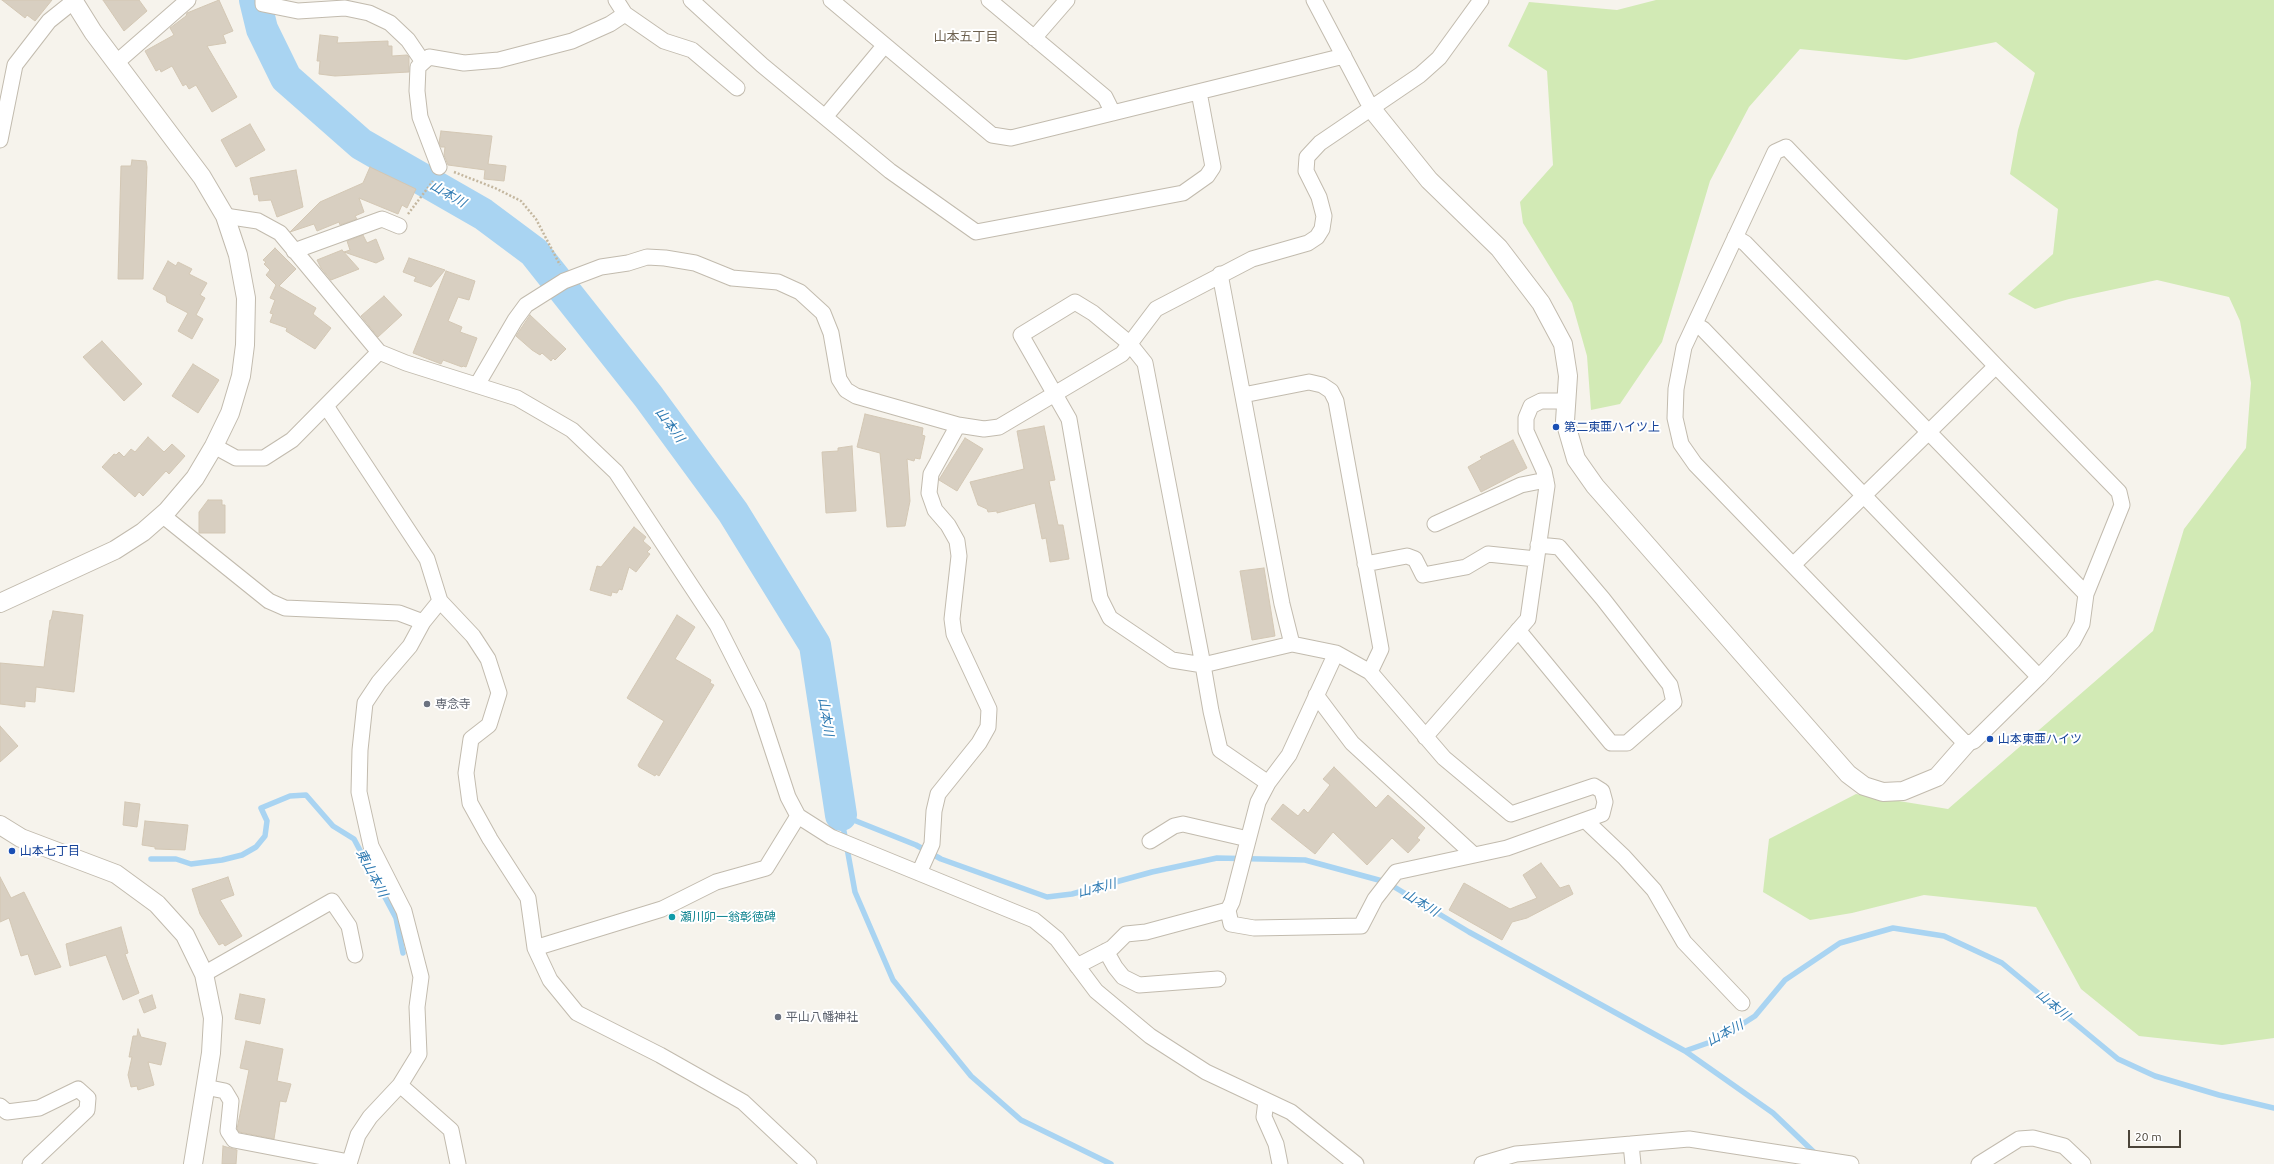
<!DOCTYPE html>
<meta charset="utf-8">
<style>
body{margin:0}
#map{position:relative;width:2274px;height:1164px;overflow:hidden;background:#f6f3ec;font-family:Ubuntu,sans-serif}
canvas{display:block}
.scale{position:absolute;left:2128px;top:1130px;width:53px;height:18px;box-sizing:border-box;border:2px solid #4b4439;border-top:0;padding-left:5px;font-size:12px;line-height:14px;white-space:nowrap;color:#4b4439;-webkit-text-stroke:3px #fff;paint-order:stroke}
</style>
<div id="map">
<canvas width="2274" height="1164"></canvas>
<div class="scale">20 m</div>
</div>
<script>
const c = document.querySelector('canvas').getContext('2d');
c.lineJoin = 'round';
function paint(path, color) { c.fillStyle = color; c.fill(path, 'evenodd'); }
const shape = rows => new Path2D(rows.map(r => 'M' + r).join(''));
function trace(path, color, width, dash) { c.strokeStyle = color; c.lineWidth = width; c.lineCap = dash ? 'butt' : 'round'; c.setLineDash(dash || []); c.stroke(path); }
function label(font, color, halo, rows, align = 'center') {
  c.font = font + ' Ubuntu,"Noto Sans JP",sans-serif'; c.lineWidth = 4; c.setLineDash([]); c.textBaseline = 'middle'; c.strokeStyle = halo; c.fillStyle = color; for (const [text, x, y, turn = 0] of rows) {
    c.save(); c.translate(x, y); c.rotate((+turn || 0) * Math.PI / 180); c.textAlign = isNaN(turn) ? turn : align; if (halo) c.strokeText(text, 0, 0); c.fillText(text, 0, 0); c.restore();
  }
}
paint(shape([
 [1656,0,2274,0,2274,1038,2222,1045,2139,1036,2081,989,2036,907,1924,895,1852,913,1810,920,1763,892,1769,839,1856,794,1948,809,2153,631,2184,529,2246,448,2251,383,2240,321,2229,297,2157,280,2069,299,2035,309,2008,294,2053,254,2058,209,2010,174,2018,130,2035,73,1996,42,1906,60,1800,49,1749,107,1710,181,1662,342,1620,404,1591,410,1587,356,1572,303,1523,223,1520,202,1553,165,1547,71,1508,46,1529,2,1617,10]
]), '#d2eab5');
trace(shape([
 [841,815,916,845,941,859,1047,897,1072,894,1152,872,1217,858,1305,860,1386,882,1469,932,1685,1051,1719,1039,1755,1016,1785,980,1840,943,1893,928,1944,936,2002,963,2118,1059,2155,1076,2219,1095,2274,1108],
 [841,815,855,892,893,980,971,1076,1021,1120,1111,1164],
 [151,859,176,859,191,864,222,860,242,855,256,847,265,836,267,821,261,808,290,796,306,795,333,826,354,839,396,918,403,953],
 [1685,1051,1773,1113,1818,1156]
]), '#a9d4f2', 5.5);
trace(shape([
 [255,0,262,29,286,78,361,144,483,214,534,252,648,396,733,512,815,645,841,815]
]), '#a9d4f2', 32);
const building = shape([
 [2,0,52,0,35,21,27,15,25,18,2,0],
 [103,0,139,0,147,11,124,31,103,0],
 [219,0,233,31,223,35,226,43,207,46,237,97,212,112,196,85,189,89,186,84,183,86,172,66,161,72,160,69,156,71,145,51,174,35,170,28,186,16,187,13,219,0],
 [320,35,338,37,337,43,388,41,388,46,392,46,392,56,407,55,409,57,409,72,335,76,319,74,320,61,317,61,320,35],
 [250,124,265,150,236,167,221,140,250,124],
 [441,131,492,136,488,164,506,166,504,181,484,179,485,170,448,165,444,155,445,147,441,147,439,143,441,131],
 [132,160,146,161,147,167,143,279,118,279,121,166,131,166,132,160],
 [370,167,416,189,407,208,402,205,398,214,359,198,364,212,355,216,357,219,340,225,339,222,317,231,314,224,290,232,320,202,363,183,370,167],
 [296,170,303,207,277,217,271,200,259,201,258,194,254,195,250,178,296,170],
 [363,235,367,243,376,239,384,259,376,263,344,252,350,250,347,241,363,235],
 [275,248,296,269,279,286,316,308,313,314,331,328,315,349,286,331,287,328,270,322,273,314,270,313,275,300,270,298,276,285,266,275,270,270,264,264,266,262,263,260,275,248],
 [342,250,359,269,331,280,321,268,317,260,342,250],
 [409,258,445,270,431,287,414,281,416,277,403,272,409,258],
 [168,261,176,266,178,262,192,269,189,274,207,283,200,295,205,298,196,315,203,319,192,339,178,331,188,313,167,302,166,296,153,289,168,261],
 [446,271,475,281,469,300,458,297,448,321,462,327,460,332,477,338,466,367,463,366,462,367,443,360,441,364,413,353,446,271],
 [384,296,402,315,378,337,361,316,384,296],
 [530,315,566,349,555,360,553,358,551,361,542,353,540,355,532,350,516,336,530,315],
 [102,341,142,384,124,401,83,357,102,341],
 [193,364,219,380,198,413,172,396,193,364],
 [865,414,923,428,922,435,925,436,920,459,915,458,914,461,907,459,910,501,905,526,887,527,880,453,857,447,865,414],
 [1044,426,1055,480,1049,481,1058,525,1063,525,1069,559,1050,562,1046,538,1042,539,1035,503,997,513,997,511,988,512,987,509,978,505,970,482,1024,469,1017,431,1044,426],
 [148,437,164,452,172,444,185,456,169,474,166,471,143,496,139,492,135,497,102,467,114,454,116,455,119,452,124,457,131,449,135,452,148,437],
 [965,438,983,449,957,491,939,480,940,478,965,438],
 [1513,440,1527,468,1481,492,1468,467,1482,459,1480,457,1513,440],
 [852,446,856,511,826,513,822,452,838,451,838,448,852,446],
 [208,500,222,500,222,505,225,505,225,533,199,533,199,512,208,500],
 [634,527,646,537,643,541,651,548,647,552,650,554,636,572,629,567,622,590,619,589,617,593,612,592,611,596,590,590,597,566,601,567,634,527],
 [1264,568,1275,636,1252,640,1240,571,1264,568],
 [53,611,83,615,74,692,36,687,35,702,25,701,25,707,0,704,0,663,44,667,50,620,51,620,53,611],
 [677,615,695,627,675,659,711,680,710,683,714,685,659,776,656,774,655,776,639,767,638,765,664,721,627,698,677,615],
 [0,726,18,746,0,762,0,726],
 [1334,767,1376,808,1388,795,1425,828,1417,838,1420,840,1408,853,1392,838,1367,865,1333,832,1315,854,1271,819,1283,804,1298,816,1304,809,1308,813,1330,785,1323,779,1334,767],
 [125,802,140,804,137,827,123,825,125,802],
 [145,821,188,825,185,850,155,849,155,847,142,845,145,821],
 [1541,863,1560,888,1569,885,1573,894,1527,918,1512,922,1502,940,1449,910,1464,883,1510,909,1537,898,1523,875,1541,863],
 [0,877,11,898,24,892,61,967,35,975,28,954,21,956,9,918,0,922,0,877],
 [228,877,234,895,220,900,242,936,225,946,223,943,219,945,200,914,192,889,228,877],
 [121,927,128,953,125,954,139,993,123,1000,106,955,70,966,66,944,121,927],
 [240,994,265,999,260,1024,235,1019,240,994],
 [152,995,156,1008,144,1013,139,1000,152,995],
 [138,1029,141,1037,166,1043,161,1065,148,1062,154,1085,138,1090,137,1086,131,1087,128,1075,132,1057,129,1057,133,1036,137,1036,138,1029],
 [246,1041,283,1049,277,1081,291,1084,286,1102,280,1101,274,1139,239,1132,237,1129,249,1070,240,1068,246,1041],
 [223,1146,237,1150,236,1164,222,1164,223,1146]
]);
paint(building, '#d8cfc1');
trace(building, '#d3c7b4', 1);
const minor = shape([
 [263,0,263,4,298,11,345,8,369,13,390,23,408,40,423,62],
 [616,0,625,14,664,41,692,50,737,88],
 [691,0,762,65,890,171,976,232,1183,193,1207,176,1213,167,1199,92],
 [831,0,992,135,1011,138,1344,56],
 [989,0,1105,97,1113,113],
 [1314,0,1371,108],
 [1034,38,1067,0],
 [117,62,188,0],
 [825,117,884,46],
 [0,140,15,65,49,21,74,1],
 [1786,147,1996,366,2119,492,2122,505,2086,594,2082,624,2073,641,2039,677,1974,741,1966,744,1695,464,1681,444,1675,418,1676,389,1684,347,1775,152,1786,147],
 [439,167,420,117,417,91,418,67,429,57,464,63,499,60,572,41,610,24,625,14],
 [225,216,258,221,280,233,379,352,406,363,517,398,572,430,616,472,717,625,758,706,788,797,798,816,831,837,1034,920,1057,939,1096,991,1150,1036,1206,1072,1291,1112,1356,1164],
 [1735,237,1745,243,2086,594],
 [294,251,382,219,399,226],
 [1695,324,1703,329,2039,677],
 [477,385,515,320,526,305,564,281,601,267,628,263,647,257,665,258,695,263,732,278,778,282,800,292,823,313,831,333,839,379,846,390,856,396,958,425,984,429,999,427,1122,354,1156,309,1252,259,1308,243,1317,237,1322,229,1324,216,1319,197,1306,171,1307,157,1320,143,1420,75,1439,58,1481,0],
 [1243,395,1309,382,1322,385,1331,391,1336,401,1381,649,1370,672],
 [326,406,427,559,440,601,473,636,488,659,499,693,489,725,471,739,466,773,470,803,490,839,528,898,535,948,550,980,577,1013,660,1055,743,1102,809,1164],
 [214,446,236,458,264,458,292,440,379,352],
 [162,515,269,601,285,608,399,613,423,622],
 [1435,524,1521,485,1546,480],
 [1365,564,1407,556,1415,559,1423,575,1466,567,1488,554,1536,559],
 [1793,565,1996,366],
 [1518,630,1611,743,1627,743,1674,702,1670,685,1603,599,1559,547,1538,545],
 [1316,695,1352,743,1474,855],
 [1425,737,1528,619,1547,486,1544,471,1526,431,1526,418,1531,406,1541,401,1566,401],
 [1268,783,1220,750,1211,711,1203,665,1145,363,1129,343,1093,313,1075,302,1021,335,1069,419,1100,598,1110,618,1172,660,1203,665,1292,644],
 [1586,821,1624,857,1654,890,1684,942,1742,1003],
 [1150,841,1174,826,1183,824,1248,839],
 [919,873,932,844,934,811,938,794,979,743,988,727,989,709,954,634,952,619,959,556,957,541,948,525,935,510,929,493,931,474,958,425],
 [1228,910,1231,924,1254,928,1361,926,1375,899,1396,872,1507,848,1602,814,1605,802,1602,791,1594,786,1511,814,1444,758,1370,672,1336,653],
 [535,948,662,909,716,882,766,868,798,816],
 [1106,951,1115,967,1123,977,1139,985,1218,979],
 [1077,966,1112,948,1126,934,1146,932,1228,910,1232,902,1258,802,1268,783,1289,755,1336,653,1292,644,1282,604,1220,274],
 [204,974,332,901,349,926,355,955],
 [400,1085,451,1130,458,1164],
 [205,1087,225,1091,231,1101,228,1131,234,1140,349,1162],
 [1266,1101,1264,1117,1276,1144,1280,1164],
 [0,1106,7,1112,39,1108,78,1089,88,1098,87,1110,30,1164],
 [1631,1144,1633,1164],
 [349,1164,358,1135,370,1117,400,1085,419,1054,417,1007,421,977,404,911,371,846,359,792,360,750,365,703,379,682,410,646,423,622,440,601],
 [1482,1164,1516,1154,1689,1139,1851,1164],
 [1979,1164,2019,1139,2033,1138,2064,1146,2083,1164]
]);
const tertiary = shape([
 [1371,108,1429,180,1499,248,1541,303,1563,344,1568,376,1565,421,1576,459,1595,486,1848,774,1864,786,1883,792,1903,791,1937,777,1966,744],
 [0,603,115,550,143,532,167,511,195,478,214,446,230,413,241,376,245,345,246,298,238,255,225,216,202,177,93,32,73,0],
 [0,825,21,838,116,874,157,904,185,935,204,974,213,1018,211,1053,193,1164]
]);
trace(minor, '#c2bbae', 17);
trace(tertiary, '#c2bbae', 20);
trace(shape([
 [454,172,495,188,521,201,536,219,560,265],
 [408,214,433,181]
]), '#c4b79f', 2.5, [2, 2]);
trace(minor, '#fff', 15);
trace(tertiary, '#fff', 18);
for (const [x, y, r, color] of [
 [1556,427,4,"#1a4fb4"],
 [427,704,4,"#6b7280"],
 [1990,739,4,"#1a4fb4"],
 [12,851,4,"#1a4fb4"],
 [672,917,4,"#0f9aa8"],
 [778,1017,4,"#6b7280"]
]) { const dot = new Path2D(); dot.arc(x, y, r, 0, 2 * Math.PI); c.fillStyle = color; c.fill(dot); trace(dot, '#fff', 1.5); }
label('12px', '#164399', '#fff', [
 ["第二東亜ハイツ上",1564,427],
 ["山本東亜ハイツ",1998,739],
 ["山本七丁目",20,851]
], 'left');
label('12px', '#5b616d', '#fff', [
 ["専念寺",435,704],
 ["平山八幡神社",786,1017]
], 'left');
label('12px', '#0d838f', '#fff', [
 ["瀬川卯一翁彰徳碑",680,917]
], 'left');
label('13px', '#6e6250', '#fff', [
 ["山本五丁目",966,37]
]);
label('italic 13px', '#2e7ab2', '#fff', [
 ["山本川",448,194,30],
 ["山本川",670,425,54],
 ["山本川",826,717,81],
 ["東山本川",372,873,62],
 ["山本川",1097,888,-14],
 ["山本川",1421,903,31],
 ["山本川",2053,1005,40],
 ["山本川",1725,1033,-28]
]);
</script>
